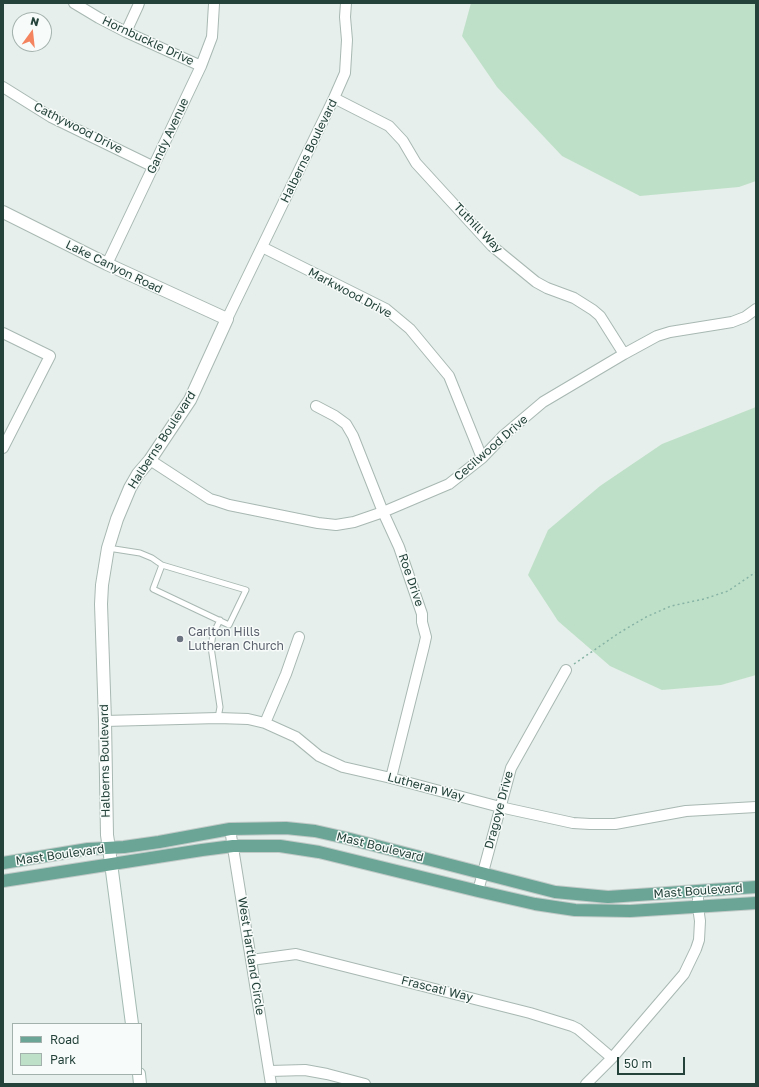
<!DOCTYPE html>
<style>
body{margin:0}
#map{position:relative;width:759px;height:1087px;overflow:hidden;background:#e6efeb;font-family:"Golos Text",sans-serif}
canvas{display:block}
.frame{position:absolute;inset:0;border:4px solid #24423a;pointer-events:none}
.legend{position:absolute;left:12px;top:1023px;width:130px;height:52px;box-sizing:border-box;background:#f7fbf9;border:1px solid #a3b1ad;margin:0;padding:5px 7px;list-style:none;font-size:12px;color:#24423a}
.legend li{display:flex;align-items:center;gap:8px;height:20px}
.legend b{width:20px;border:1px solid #a3b1ad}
.north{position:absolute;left:12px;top:12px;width:40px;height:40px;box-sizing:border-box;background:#f7fbf9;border:1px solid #a3b1ad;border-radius:50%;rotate:15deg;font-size:11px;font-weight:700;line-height:16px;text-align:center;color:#24423a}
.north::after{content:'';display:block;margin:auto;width:14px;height:18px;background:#f4845f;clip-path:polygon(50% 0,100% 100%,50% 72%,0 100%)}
.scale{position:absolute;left:617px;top:1057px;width:68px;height:18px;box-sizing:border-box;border:2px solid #24423a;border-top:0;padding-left:5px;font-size:12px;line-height:14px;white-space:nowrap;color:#24423a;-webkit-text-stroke:3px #f7fbf9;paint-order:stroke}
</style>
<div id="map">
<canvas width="759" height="1087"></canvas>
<div class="frame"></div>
<ul class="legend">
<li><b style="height:5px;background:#6aa596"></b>Road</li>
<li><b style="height:11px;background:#bfe0c8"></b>Park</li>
</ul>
<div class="north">N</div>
<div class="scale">50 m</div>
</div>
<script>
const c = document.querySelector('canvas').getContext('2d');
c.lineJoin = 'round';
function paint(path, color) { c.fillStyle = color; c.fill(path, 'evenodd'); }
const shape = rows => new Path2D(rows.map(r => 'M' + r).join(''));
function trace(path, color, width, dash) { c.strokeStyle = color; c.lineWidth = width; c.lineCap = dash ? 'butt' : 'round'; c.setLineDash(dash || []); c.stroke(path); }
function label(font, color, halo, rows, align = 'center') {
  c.font = font + ' "Golos Text",sans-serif'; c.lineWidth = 3; c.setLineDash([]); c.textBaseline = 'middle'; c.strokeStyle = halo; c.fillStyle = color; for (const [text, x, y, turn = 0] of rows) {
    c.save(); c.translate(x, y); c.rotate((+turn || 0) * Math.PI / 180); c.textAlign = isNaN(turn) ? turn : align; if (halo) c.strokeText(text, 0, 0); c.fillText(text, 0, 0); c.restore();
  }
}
paint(shape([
 [471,3,756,3,756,181,739,187,640,196,562,156,497,87,462,36],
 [756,407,756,675,721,685,662,690,610,666,558,621,528,575,548,530,600,486,662,444]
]), '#bfe0c8');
const service = shape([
 [108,548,140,553,152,558,162,565,246,590,229,625,153,589,162,565],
 [218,718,220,707,211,647,213,634,220,620]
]);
const minor = shape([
 [74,3,99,18,126,32,201,66],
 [126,32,138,6,139,3],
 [3,87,51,117,154,167],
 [334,98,389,126,403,141,416,163,492,246,536,282,547,288,574,298,593,310,600,316,624,354],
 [262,247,386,309,410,329,449,376,482,458],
 [107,264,201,66,212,37,214,4],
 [227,319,334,98,345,73,347,40,345,17,346,3],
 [3,333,50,356,3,448],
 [316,406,335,416,346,424,353,436,383,512,399,547,422,614,422,622,426,637,424,646,391,778],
 [150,460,210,499,217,501,229,505,318,523,336,525,354,522,383,512,449,484,482,458,504,435,543,402,624,354,657,336,670,332,732,322,745,317,756,309],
 [105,721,218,718,248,719,265,723,296,737,319,756,343,767,391,778,500,807,573,823,590,824,615,824,686,811,756,807],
 [265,723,286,674,299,637],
 [230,829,271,1084],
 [478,891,511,768,566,670],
 [251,960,296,954,530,1013,572,1026,578,1029,612,1058],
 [270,1071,305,1070,327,1074,365,1084],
 [586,1084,612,1058,684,974,696,949,699,940,700,921,698,907,698,891]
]);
const tertiary = shape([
 [3,212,107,264,227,319,190,400,150,460,138,474,130,488,117,519,108,548,102,585,101,604,105,721,107,835,109,848]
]);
const secondary = shape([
 [109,848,132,1024],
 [139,1074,140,1084]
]);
const primary = shape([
 [3,863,88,849,124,847,159,842,230,829,286,828,315,831,346,838,555,892,608,897,756,887],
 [3,881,202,850,233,846,280,846,319,852,478,891,535,904,575,910,630,911,756,903]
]);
trace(service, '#a8b8b2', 7);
trace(minor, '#a8b8b2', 12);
trace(tertiary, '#a8b8b2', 14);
trace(secondary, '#a4bbb3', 14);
trace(primary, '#c2cac8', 14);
trace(shape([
 [574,664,619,633,646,617,671,606,704,599,728,591,756,572]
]), '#86b3a5', 1.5, [2, 3]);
trace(service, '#fff', 5);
trace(minor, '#fff', 10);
trace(tertiary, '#fff', 12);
trace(secondary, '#fff', 12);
trace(primary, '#6aa596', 12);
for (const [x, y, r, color] of [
 [180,639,4,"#6b7280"]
]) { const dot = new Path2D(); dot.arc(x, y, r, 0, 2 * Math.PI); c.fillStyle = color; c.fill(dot); trace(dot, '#f7fbf9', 1.5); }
label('12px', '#24423a', '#f7fbf9', [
 ["Hornbuckle Drive",148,41,25],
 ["Cathywood Drive",78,128,27],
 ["Gandy Avenue",168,136,-65],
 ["Halberns Boulevard",309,151,-64],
 ["Tuthill Way",478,228,46],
 ["Lake Canyon Road",114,267,26],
 ["Markwood Drive",350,293,28],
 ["Halberns Boulevard",162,440,-57],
 ["Cecilwood Drive",491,448,-41],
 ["Roe Drive",411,580,71],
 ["Halberns Boulevard",105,761,-91],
 ["Lutheran Way",426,787,15],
 ["Dragoye Drive",499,810,-75],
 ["Mast Boulevard",380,847,14],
 ["Mast Boulevard",60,855,-8],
 ["Mast Boulevard",698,891,-4],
 ["West Hartland Circle",251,956,81],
 ["Frascati Way",437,989,14]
]);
label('12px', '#5b616d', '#f7fbf9', [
 ["Carlton Hills",188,632],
 ["Lutheran Church",188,646]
], 'left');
</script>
